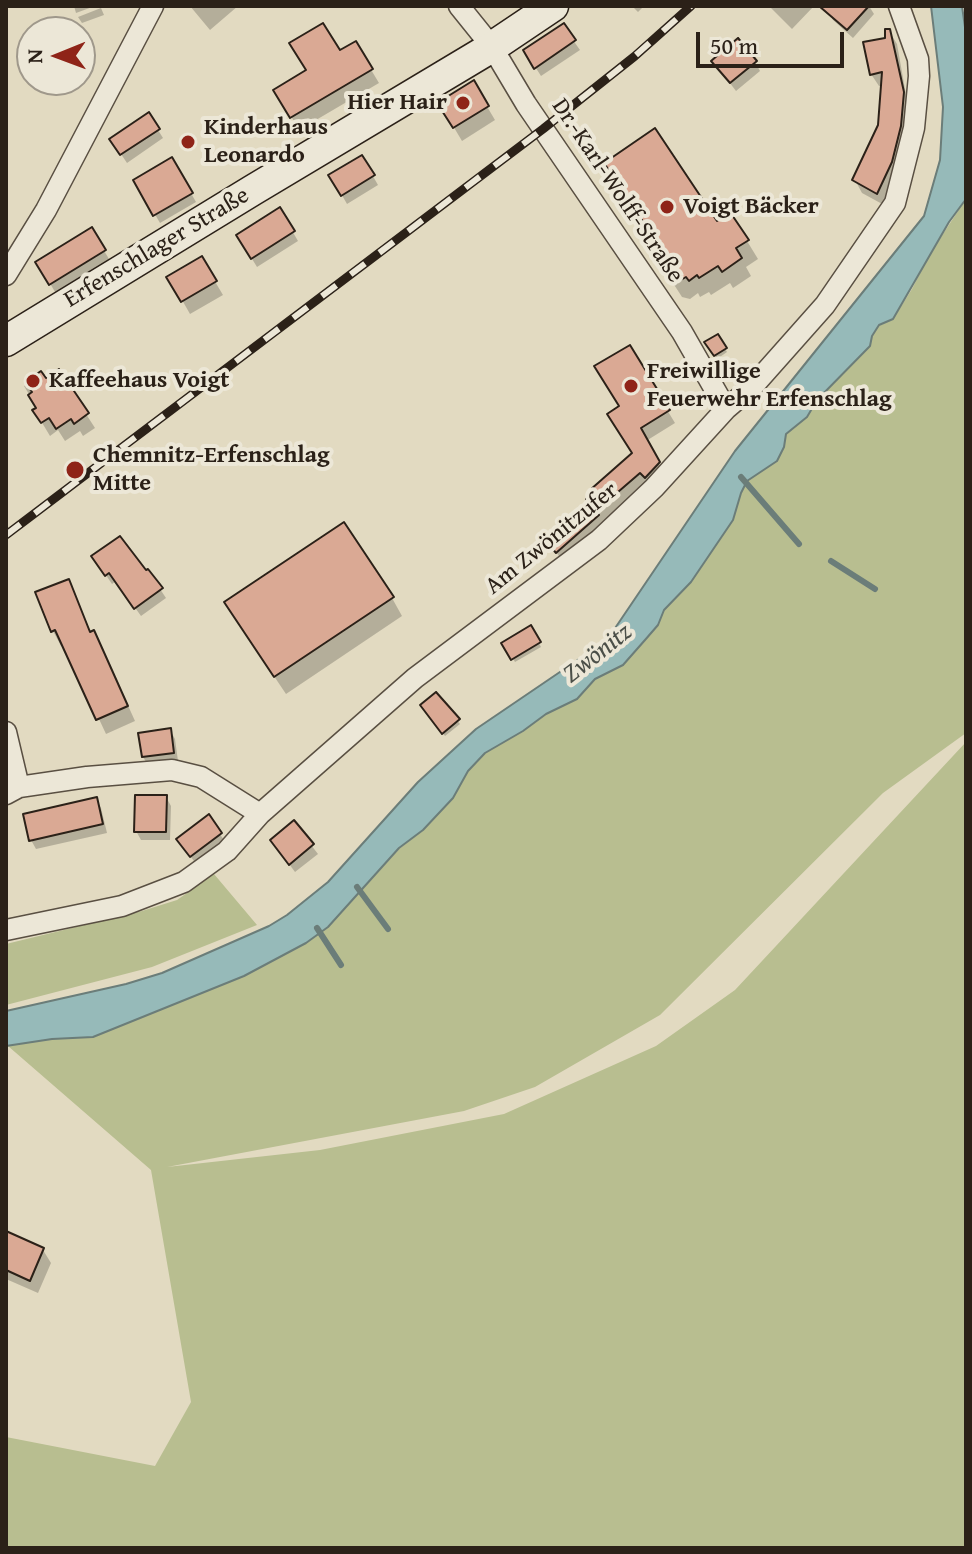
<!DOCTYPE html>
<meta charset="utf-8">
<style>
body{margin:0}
#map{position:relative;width:972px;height:1554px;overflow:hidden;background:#e2dac1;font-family:"Gentium Book Plus",serif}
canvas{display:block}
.frame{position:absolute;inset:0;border:8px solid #2b2118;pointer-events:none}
.north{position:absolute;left:16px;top:16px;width:80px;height:80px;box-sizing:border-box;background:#ece7d7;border:2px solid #9f988b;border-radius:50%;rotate:269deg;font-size:22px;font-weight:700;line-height:32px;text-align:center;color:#2b2118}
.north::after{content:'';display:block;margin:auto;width:28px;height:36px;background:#8f2418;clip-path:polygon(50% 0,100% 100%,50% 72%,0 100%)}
.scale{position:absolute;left:696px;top:32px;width:148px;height:36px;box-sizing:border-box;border:4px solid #2b2118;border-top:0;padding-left:10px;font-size:24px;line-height:28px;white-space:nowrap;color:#2b2118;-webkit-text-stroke:6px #ece7d7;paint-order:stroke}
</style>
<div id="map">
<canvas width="972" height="1554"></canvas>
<div class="frame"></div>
<div class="north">N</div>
<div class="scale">50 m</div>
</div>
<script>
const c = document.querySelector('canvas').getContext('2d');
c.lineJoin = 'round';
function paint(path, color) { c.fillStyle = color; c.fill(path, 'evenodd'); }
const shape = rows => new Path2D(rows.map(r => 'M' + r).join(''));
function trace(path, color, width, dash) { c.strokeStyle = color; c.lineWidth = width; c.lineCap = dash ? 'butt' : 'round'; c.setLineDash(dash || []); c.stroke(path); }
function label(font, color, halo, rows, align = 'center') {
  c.font = font + ' "Gentium Book Plus",serif'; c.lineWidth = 8; c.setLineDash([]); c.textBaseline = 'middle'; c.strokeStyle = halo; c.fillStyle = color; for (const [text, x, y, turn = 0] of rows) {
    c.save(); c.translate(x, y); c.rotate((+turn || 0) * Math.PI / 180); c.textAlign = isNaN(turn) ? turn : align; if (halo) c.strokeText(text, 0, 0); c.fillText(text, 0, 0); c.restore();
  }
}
paint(shape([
 [966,199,966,733,883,793,660,1015,535,1087,464,1111,167,1167,320,1150,504,1114,656,1046,735,990,966,742,966,1548,6,1548,6,1437,155,1466,191,1402,151,1170,8,1046,52,1039,93,1037,244,976,306,943,328,927,399,849,423,830,453,798,468,771,485,753,523,731,546,714,577,699,595,679,623,665,645,640,658,625,664,610,691,582,733,520,741,493,747,481,777,461,784,447,786,434,807,417,817,400,870,346,872,336,879,325,893,319,912,289,929,255],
 [214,874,257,925,152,967,6,1005,6,944,142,911,177,900]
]), '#b8be90');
const water = shape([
 [931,6,962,6,966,34,966,199,949,222,893,319,879,325,872,336,870,346,817,400,807,417,786,434,784,447,777,461,747,481,741,493,733,520,691,582,664,610,658,625,645,640,623,665,595,679,577,699,546,714,523,731,485,753,468,771,453,798,423,830,399,848,328,927,306,943,244,976,93,1037,52,1039,6,1046,6,1011,126,984,162,973,269,926,287,915,328,882,418,782,476,729,607,640,735,451,924,216,940,160,943,107,931,6]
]);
paint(water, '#96bab9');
trace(water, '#6b7d79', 2);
paint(shape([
 [74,6,95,6,76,13],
 [190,6,238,6,210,30],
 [632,6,644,6,638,12],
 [769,6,814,6,792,29],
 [832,6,869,6,874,14,853,38,833,20,828,11],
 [101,8,104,15,82,23,78,17],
 [563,26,580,50,541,76,525,51],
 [889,31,897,44,908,106,907,139,884,205,862,193,855,180,880,126,883,86,879,86,871,74],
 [355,43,379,83,299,130,276,90],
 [713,61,755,62,760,71,736,91],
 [473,83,495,120,462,141,440,104],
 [158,130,163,138,127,163,117,148],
 [362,157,378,185,347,204,331,176],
 [172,160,196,202,160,223,135,180],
 [280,210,298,241,257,267,238,236],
 [716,224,747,241,758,259,746,267,751,276,733,288,730,283,711,295,709,292,700,297,698,293,690,299,682,297,662,266],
 [91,229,112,264,58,297,38,263],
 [201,258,223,295,190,314,169,277],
 [717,336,727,352,717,359,707,343],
 [629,347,675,423,646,441,665,475,562,560,547,540,590,503,634,454],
 [59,372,95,428,83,436,80,431,65,441,58,430,50,436,35,411,38,409,24,386,41,374,46,381],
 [99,565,145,573,148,571,166,598,141,616,116,581,112,584],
 [68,581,92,634,93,633,102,648,135,721,106,734,64,644,61,646,53,631],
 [392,598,402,616,286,694,237,621],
 [531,628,541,647,515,662,504,643],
 [436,695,460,724,445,736,425,710],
 [170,730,175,739,178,761,148,765,143,757],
 [166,797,171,806,170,840,141,840,136,831],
 [96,799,101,808,107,833,36,849,31,840],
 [208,817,226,843,197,865,184,848],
 [294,823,318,854,295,872,278,849],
 [6,1233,43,1250,51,1263,38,1293,6,1279]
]), '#0003');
trace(shape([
 [741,477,799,544],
 [831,561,875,589],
 [357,887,388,929],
 [317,928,341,965]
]), '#6b7d79', 6);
const building = shape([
 [819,6,869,6,847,30,819,6],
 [323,23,340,50,356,41,373,69,290,118,273,90,306,70,289,43,323,23],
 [564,23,576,40,534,69,523,50,564,23],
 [885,29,890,29,904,92,901,126,892,162,877,194,852,180,878,125,882,72,870,75,863,42,885,38,885,29],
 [738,38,757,61,730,83,711,61,738,38],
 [474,80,489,106,453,128,437,103,474,80],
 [149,112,160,129,120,155,109,139,149,112],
 [655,128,717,221,730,212,749,240,736,248,742,258,722,272,718,266,699,278,697,275,689,281,686,277,679,281,669,279,659,265,668,259,604,163,655,128],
 [362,155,375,175,341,196,328,175,362,155],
 [172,157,193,193,153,216,133,180,172,157],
 [280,207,295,231,251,259,236,235,280,207],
 [92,227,106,250,49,285,35,262,92,227],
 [202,256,217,281,181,302,166,277,202,256],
 [718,334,727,348,714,356,704,342,718,334],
 [630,345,670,410,641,428,660,462,645,478,640,473,596,511,586,499,593,493,590,490,632,453,607,414,619,406,594,366,630,345],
 [59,369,89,413,74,424,71,419,56,429,49,418,41,423,32,410,36,408,28,395,32,392,25,382,41,371,46,378,59,369],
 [588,502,599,515,556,553,545,540,588,502],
 [344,522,394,597,274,677,224,602,344,522],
 [120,536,146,570,148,569,163,588,134,609,109,573,105,576,91,556,120,536],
 [69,579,90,632,94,630,128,706,96,720,55,630,51,632,35,592,69,579],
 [531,625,541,642,511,660,501,643,531,625],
 [436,692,460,719,442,734,420,705,436,692],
 [171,728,174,753,142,757,138,733,171,728],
 [135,795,167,795,166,832,134,832,135,795],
 [97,797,103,824,29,841,23,814,97,797],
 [209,814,222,833,190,857,176,839,209,814],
 [294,820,314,844,289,865,270,840,294,820],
 [6,1231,44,1248,30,1281,6,1270,6,1231]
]);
paint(building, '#daa994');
trace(building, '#2b2118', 2);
const street = shape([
 [459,6,492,47,526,104,682,332,726,409],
 [6,275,46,210,153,6],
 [6,732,19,787],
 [6,794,19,787,87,777,172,770,201,777,260,814],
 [6,930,122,906,184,882,227,851,260,814,415,678,599,540,654,488,726,409,754,385,825,305,895,203,914,128,919,76,918,59,899,6]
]);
const secondary = shape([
 [6,341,253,190,492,47,553,6]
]);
trace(street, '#594f42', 23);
trace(secondary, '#2b2118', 33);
trace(street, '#ece7d7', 20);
trace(secondary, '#ece7d7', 30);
const rail = shape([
 [6,535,543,129,635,56,691,6]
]);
trace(rail, '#2b2118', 9);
trace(rail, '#ece7d7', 6, [18]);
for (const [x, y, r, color] of [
 [463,103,8,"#8f2418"],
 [188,142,8,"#8f2418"],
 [667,207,8,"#8f2418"],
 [33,381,8,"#8f2418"],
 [631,386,8,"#8f2418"],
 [75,470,10,"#8f2418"]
]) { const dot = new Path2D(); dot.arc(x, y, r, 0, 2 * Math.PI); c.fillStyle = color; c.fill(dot); trace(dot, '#ece7d7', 3); }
label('bold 24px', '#2b2118', '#ece7d7', [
 ["Hier Hair",447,103,"right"],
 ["Kinderhaus",204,128],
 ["Leonardo",204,156],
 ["Voigt Bäcker",683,207],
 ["Freiwillige",647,372],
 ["Feuerwehr Erfenschlag",647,400],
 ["Kaffeehaus Voigt",49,381],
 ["Chemnitz-Erfenschlag",93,456],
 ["Mitte",93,484]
], 'left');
label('24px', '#2b2118', '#ece7d7', [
 ["Dr.-Karl-Wolff-Straße",617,191,56],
 ["Erfenschlager Straße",157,248,-31],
 ["Am Zwönitzufer",552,539,-39]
]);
label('italic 26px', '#4b4f48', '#ece7d7', [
 ["Zwönitz",598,654,-38]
]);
</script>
